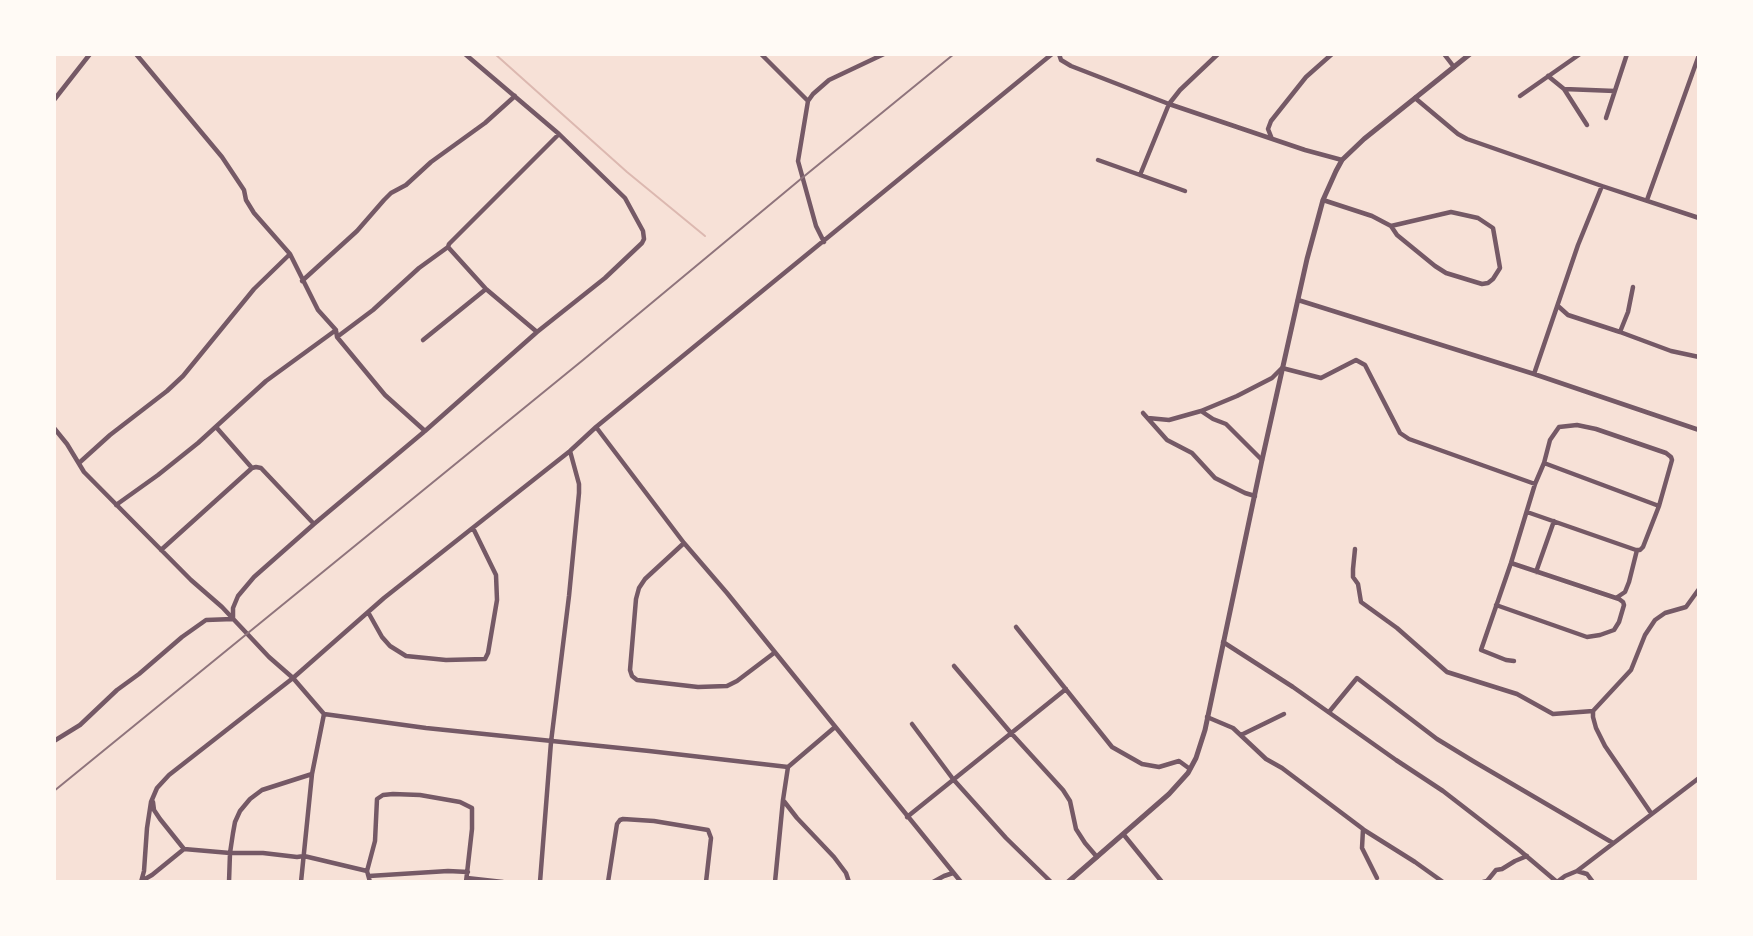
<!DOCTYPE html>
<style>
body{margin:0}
#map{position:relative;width:1753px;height:936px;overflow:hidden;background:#f7e1d7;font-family:Manrope,sans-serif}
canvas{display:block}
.frame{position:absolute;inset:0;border:56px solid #fffaf5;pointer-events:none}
</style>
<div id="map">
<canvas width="1753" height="936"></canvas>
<div class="frame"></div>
</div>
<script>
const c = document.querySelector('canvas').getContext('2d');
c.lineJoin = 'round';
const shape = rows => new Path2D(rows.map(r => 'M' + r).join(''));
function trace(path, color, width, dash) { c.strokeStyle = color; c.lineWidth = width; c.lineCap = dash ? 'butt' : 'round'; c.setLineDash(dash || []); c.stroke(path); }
trace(shape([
 [495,54,627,172,705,236]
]), '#dcb8b0', 2);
trace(shape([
 [136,54,222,157,244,190,246,200,254,213,290,254,318,310,336,330,337,337,385,395,425,431],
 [761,54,808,101],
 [1059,54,1061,60,1071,66,1169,104,1305,150,1342,160],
 [1444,54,1454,67],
 [1548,76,1564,89,1615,91],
 [1564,89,1587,125],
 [1520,96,1580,54],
 [1415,98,1458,134,1467,139,1602,186,1699,218],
 [54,100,90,54],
 [1606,118,1627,54],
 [1272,139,1268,129,1271,121,1306,77,1332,54],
 [1098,160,1185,191],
 [1140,175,1169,104,1180,90,1218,54],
 [1323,200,1372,216,1391,226,1397,235,1435,266,1446,273,1482,284,1488,283,1493,279,1500,268,1493,228,1478,218,1451,212,1391,226],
 [1647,200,1699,55],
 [824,242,816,226,798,161,808,101,813,94,829,80,884,54],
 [448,247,486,289,537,332],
 [302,281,357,231,384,200,391,193,406,185,431,162,485,123,515,96],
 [1298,300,1534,374,1699,430],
 [1558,306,1568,315,1620,332,1671,351,1699,357],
 [1620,332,1628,312,1633,287],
 [337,337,373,310,419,268,448,247,449,244,559,134],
 [423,340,486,289],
 [1534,374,1578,245,1602,186],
 [1201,411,1213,419,1226,424,1262,460],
 [1143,413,1167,440,1192,453,1215,478,1245,493,1255,496],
 [1148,418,1169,420,1201,411,1237,396,1272,378,1282,368,1321,378,1356,360,1365,365,1400,433,1409,439,1535,484],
 [216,427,252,468],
 [596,427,684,543,727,593,961,882],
 [54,428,67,444,84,472,191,580,222,607,269,657,293,678,324,714,426,728,649,751,788,767],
 [79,463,110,435,167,391,183,376,254,289,290,254],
 [1544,463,1659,506],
 [116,505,158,475,198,443,266,381,336,330],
 [684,543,645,579,639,588,636,599,630,670,632,676,637,680,698,687,727,686,737,681,774,653],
 [1355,549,1353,569,1353,577,1358,584,1361,602,1397,628,1447,672,1517,694,1553,714,1593,711],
 [161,550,252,468,256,467,261,468,314,524],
 [1536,572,1554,521],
 [1616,598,1625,592,1629,582,1637,550],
 [1496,605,1587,637,1600,635,1614,630,1619,622,1624,605,1623,602,1619,599,1511,563],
 [368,612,382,637,390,646,406,656,446,660,485,659,488,653,497,600,496,575,473,528],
 [1016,627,1112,747,1142,764,1159,767,1179,761,1190,769],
 [1223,642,1293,687,1396,760,1443,791,1518,849,1557,882,1565,876,1577,871,1587,874,1593,882],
 [1514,661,1506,660,1481,650,1511,563,1535,484,1544,463,1550,440,1559,427,1577,425,1596,429,1666,453,1671,457,1672,460,1659,506,1643,547,1640,550,1636,550,1527,512],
 [954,666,1011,733,1063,790,1070,801,1076,829,1085,843,1097,857],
 [1329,712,1357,678,1437,739,1473,761,1613,843],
 [1207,717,1233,728,1266,759,1282,768,1363,829,1362,848,1377,878],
 [912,724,953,779,1006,838,1051,882],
 [1241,735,1284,714],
 [54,741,80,725,117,690,139,674,182,637,206,620,233,619,233,608,238,596,254,577,314,524,425,431,537,332,605,278,642,243,644,239,643,231,625,198,559,134,465,54],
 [783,800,797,818,834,857,846,873,849,882],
 [153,802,154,810,160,819,184,849],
 [1651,813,1605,746,1596,728,1593,717,1593,711,1631,670,1645,635,1655,620,1665,613,1686,607,1699,589],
 [907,817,1066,689],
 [1364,830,1415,862,1443,882],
 [1124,835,1162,882],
 [1577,871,1699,778],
 [369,876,448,871,468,872],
 [467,878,503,882],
 [143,879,145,879,152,875,184,849,230,853,263,853,297,857,304,856,367,871],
 [141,882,144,871,147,828,151,802,157,788,169,775,293,678,384,598,570,451,596,427,1052,54],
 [229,882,230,853,233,833,235,822,240,811,250,799,262,790,312,774],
 [301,882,312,774,324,714],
 [370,882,367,871,375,841,377,799,383,795,393,794,420,795,460,802,472,808,472,829,466,882],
 [540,882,551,742,569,596,579,493,579,484,570,451],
 [608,882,617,824,620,820,623,819,654,821,708,830,711,838,706,882],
 [775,882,783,800,788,767,835,727],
 [933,882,944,876,953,873],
 [1483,882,1487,881,1496,870,1502,869,1515,861,1527,856]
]), '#755966', 4.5);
trace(shape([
 [1068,882,1169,794,1188,773,1196,758,1205,730,1262,460,1307,259,1323,200,1336,171,1342,160,1364,139,1470,54]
]), '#755966', 5);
trace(shape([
 [54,791,583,360,802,178,954,54]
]), '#8f747c', 2);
</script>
